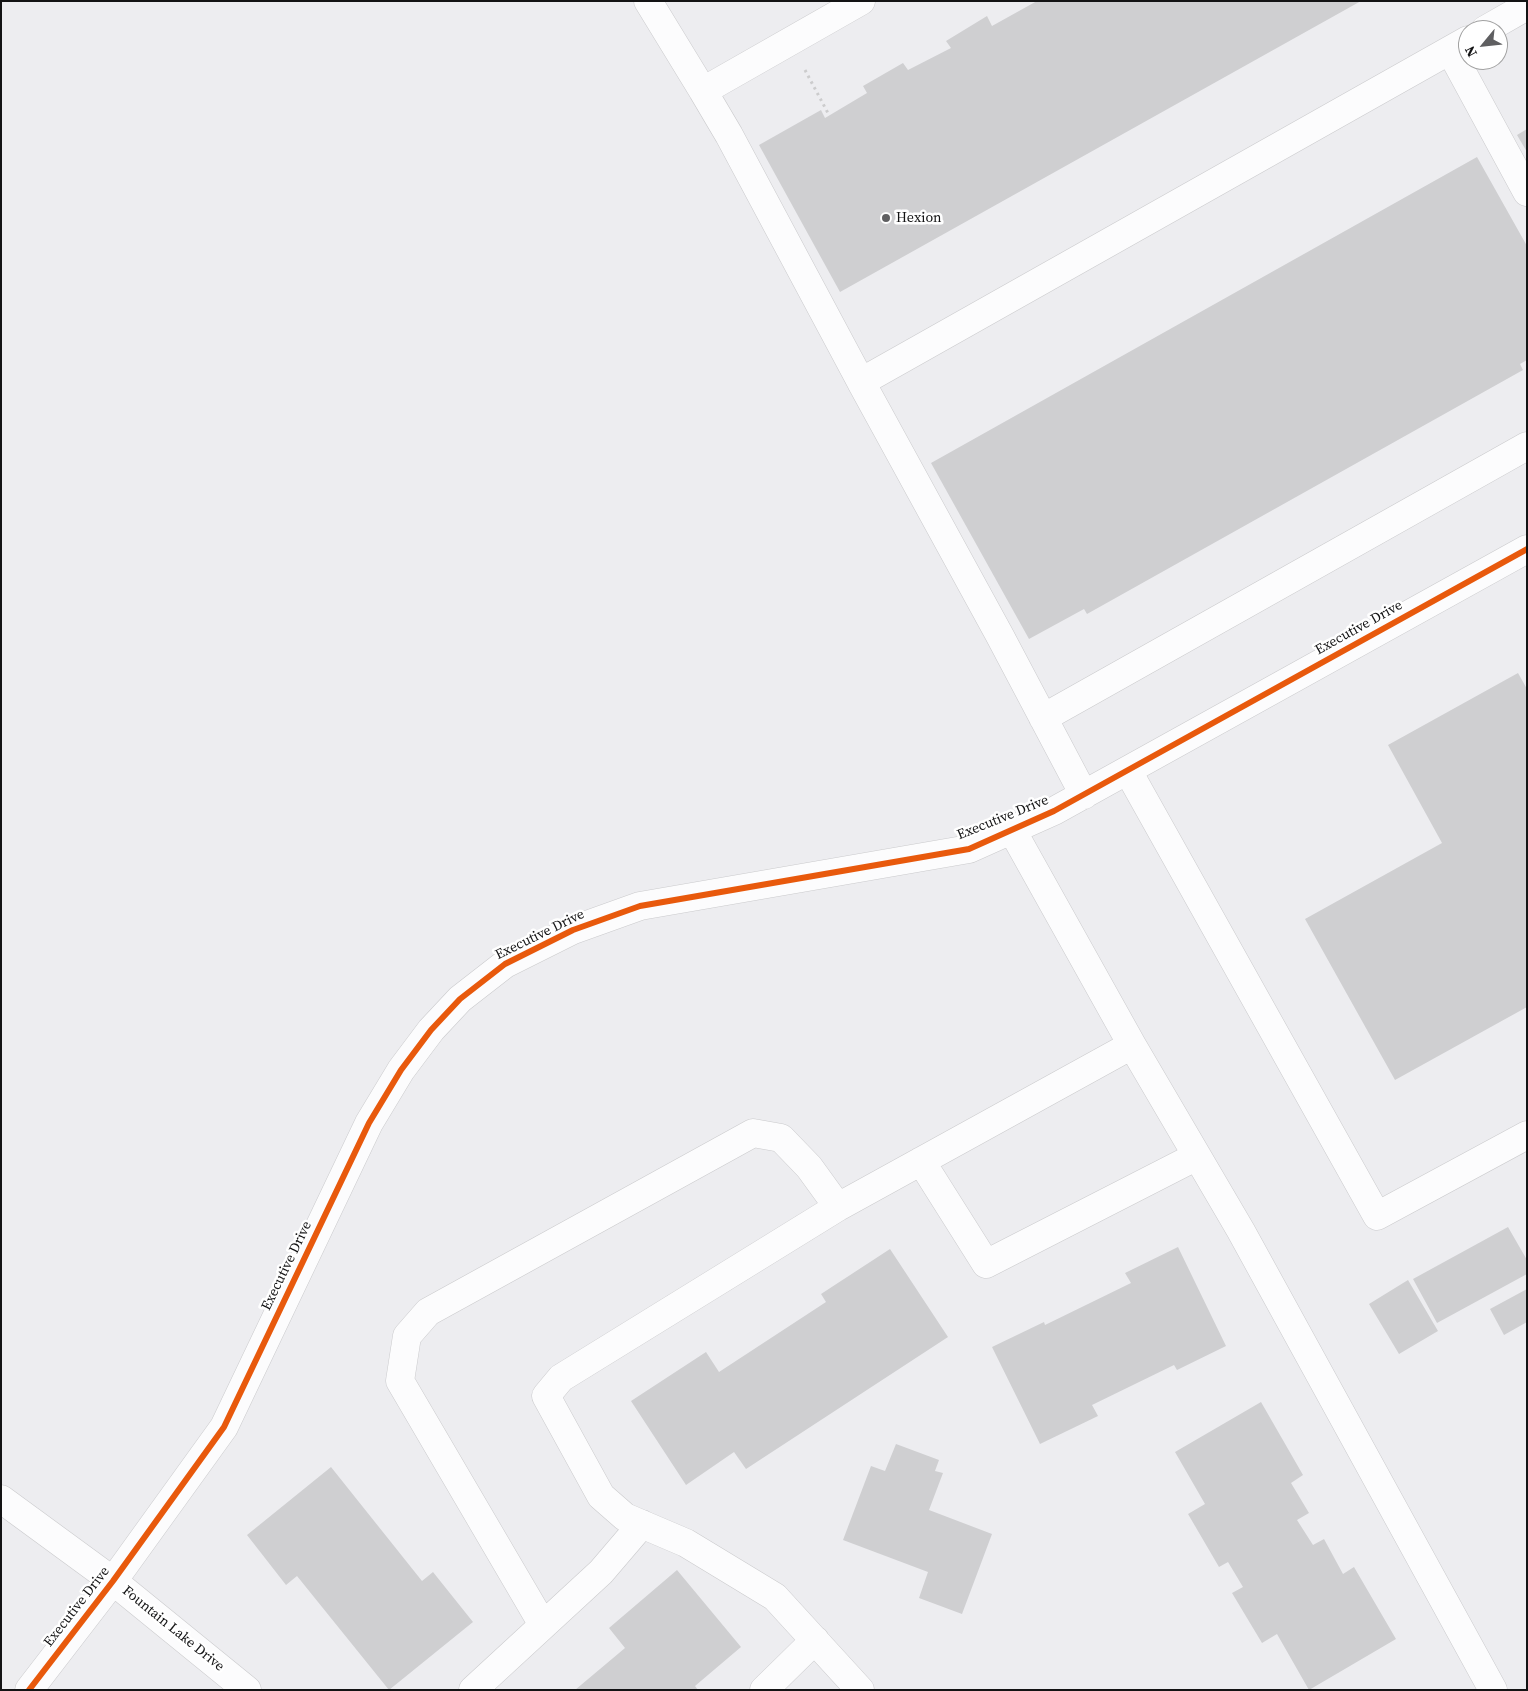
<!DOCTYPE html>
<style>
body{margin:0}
#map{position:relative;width:1528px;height:1691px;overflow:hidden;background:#ededf0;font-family:"Source Serif 4",serif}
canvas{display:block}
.frame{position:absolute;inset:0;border:2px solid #131314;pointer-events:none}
.north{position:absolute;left:1458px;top:20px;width:50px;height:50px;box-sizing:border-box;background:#fff;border:1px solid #a1a1a1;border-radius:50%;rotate:242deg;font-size:14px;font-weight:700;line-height:20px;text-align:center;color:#131314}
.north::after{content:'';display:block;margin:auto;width:18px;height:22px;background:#5f5f61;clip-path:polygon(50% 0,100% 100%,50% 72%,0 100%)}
</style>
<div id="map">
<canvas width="1528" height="1691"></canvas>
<div class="frame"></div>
<div class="north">N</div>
</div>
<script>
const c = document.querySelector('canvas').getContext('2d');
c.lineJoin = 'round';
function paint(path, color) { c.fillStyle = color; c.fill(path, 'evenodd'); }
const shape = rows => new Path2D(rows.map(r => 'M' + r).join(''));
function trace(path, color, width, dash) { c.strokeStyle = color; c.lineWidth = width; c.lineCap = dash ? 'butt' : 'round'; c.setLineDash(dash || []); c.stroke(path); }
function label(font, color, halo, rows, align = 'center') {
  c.font = font + ' "Source Serif 4",serif'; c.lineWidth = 5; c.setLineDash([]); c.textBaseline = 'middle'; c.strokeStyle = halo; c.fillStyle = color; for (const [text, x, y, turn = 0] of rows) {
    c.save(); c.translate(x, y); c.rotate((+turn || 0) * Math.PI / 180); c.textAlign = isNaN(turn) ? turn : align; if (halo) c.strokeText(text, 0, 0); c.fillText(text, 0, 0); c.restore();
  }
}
paint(shape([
 [1037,1,1361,1,840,292,759,145,821,110,825,118,867,93,863,86,903,63,908,70,951,48,946,41,987,16,992,26],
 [1527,129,1527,152,1517,135],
 [1477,157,1527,246,1527,360,1520,364,1523,370,1087,614,1084,609,1029,639,931,463],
 [1518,673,1527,689,1527,1007,1395,1080,1305,919,1442,843,1388,745],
 [1508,1227,1527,1260,1527,1274,1437,1323,1413,1279],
 [1178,1247,1226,1346,1177,1370,1174,1365,1092,1405,1098,1416,1040,1444,992,1347,1044,1322,1045,1325,1131,1283,1125,1273],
 [890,1249,948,1337,746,1469,734,1452,686,1485,631,1401,706,1352,719,1372,826,1302,821,1294],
 [1408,1280,1438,1331,1399,1354,1369,1304],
 [1527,1289,1527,1322,1504,1335,1490,1309],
 [1261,1402,1303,1475,1291,1483,1309,1513,1297,1520,1313,1545,1324,1539,1343,1574,1354,1567,1396,1639,1309,1690,1277,1634,1262,1643,1232,1593,1243,1587,1228,1562,1219,1567,1188,1514,1205,1504,1175,1452],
 [896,1444,939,1460,935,1471,943,1473,929,1510,992,1534,962,1614,919,1598,928,1572,843,1540,871,1466,885,1471],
 [331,1467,422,1581,433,1572,473,1622,389,1690,297,1576,286,1585,247,1535],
 [677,1570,741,1647,695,1686,698,1690,575,1690,625,1648,609,1628]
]), '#cfcfd1');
const minor = shape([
 [648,1,703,91],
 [861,1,703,91,729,135,861,382],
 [1485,30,1527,6],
 [1450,50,1527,192],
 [1043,718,1527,446],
 [1128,771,1377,1216,1527,1135],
 [1084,795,1000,636,861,382,1468,40],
 [1012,830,1132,1045,1241,1231,1493,1690],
 [921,1161,986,1264,1197,1156],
 [1,1499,113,1581,247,1690],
 [543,1625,400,1381,407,1336,428,1312,753,1133,781,1138,809,1167,838,1207],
 [29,1690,113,1581,224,1427,369,1123,401,1070,431,1030,460,999,505,964,573,930,640,906,969,849,1054,811,1527,549],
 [473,1690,601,1572,642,1524],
 [764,1690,815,1640],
 [860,1690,775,1597,686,1543,625,1517,601,1496,546,1396,561,1378,838,1207,1132,1045]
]);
trace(minor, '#cacacc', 29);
trace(shape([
 [805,70,829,115]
]), '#cccccd', 3, [2.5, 4]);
trace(minor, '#fcfcfd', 28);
trace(shape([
 [29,1690,113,1581,224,1427,369,1123,401,1070,431,1030,460,999,505,964,573,930,640,906,969,849,1054,811,1527,549]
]), '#e8590c', 6);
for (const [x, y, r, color] of [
 [886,218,5,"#5f5f61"]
]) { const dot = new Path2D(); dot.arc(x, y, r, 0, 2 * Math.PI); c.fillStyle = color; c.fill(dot); trace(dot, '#fff', 2); }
label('14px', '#131314', '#fff', [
 ["Hexion",896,218]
], 'left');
label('14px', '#131314', '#fff', [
 ["Executive Drive",1359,628,-29],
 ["Executive Drive",1003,818,-22],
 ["Executive Drive",540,935,-26],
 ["Executive Drive",287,1266,-64],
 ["Executive Drive",77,1607,-52],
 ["Fountain Lake Drive",173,1629,39]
]);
</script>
